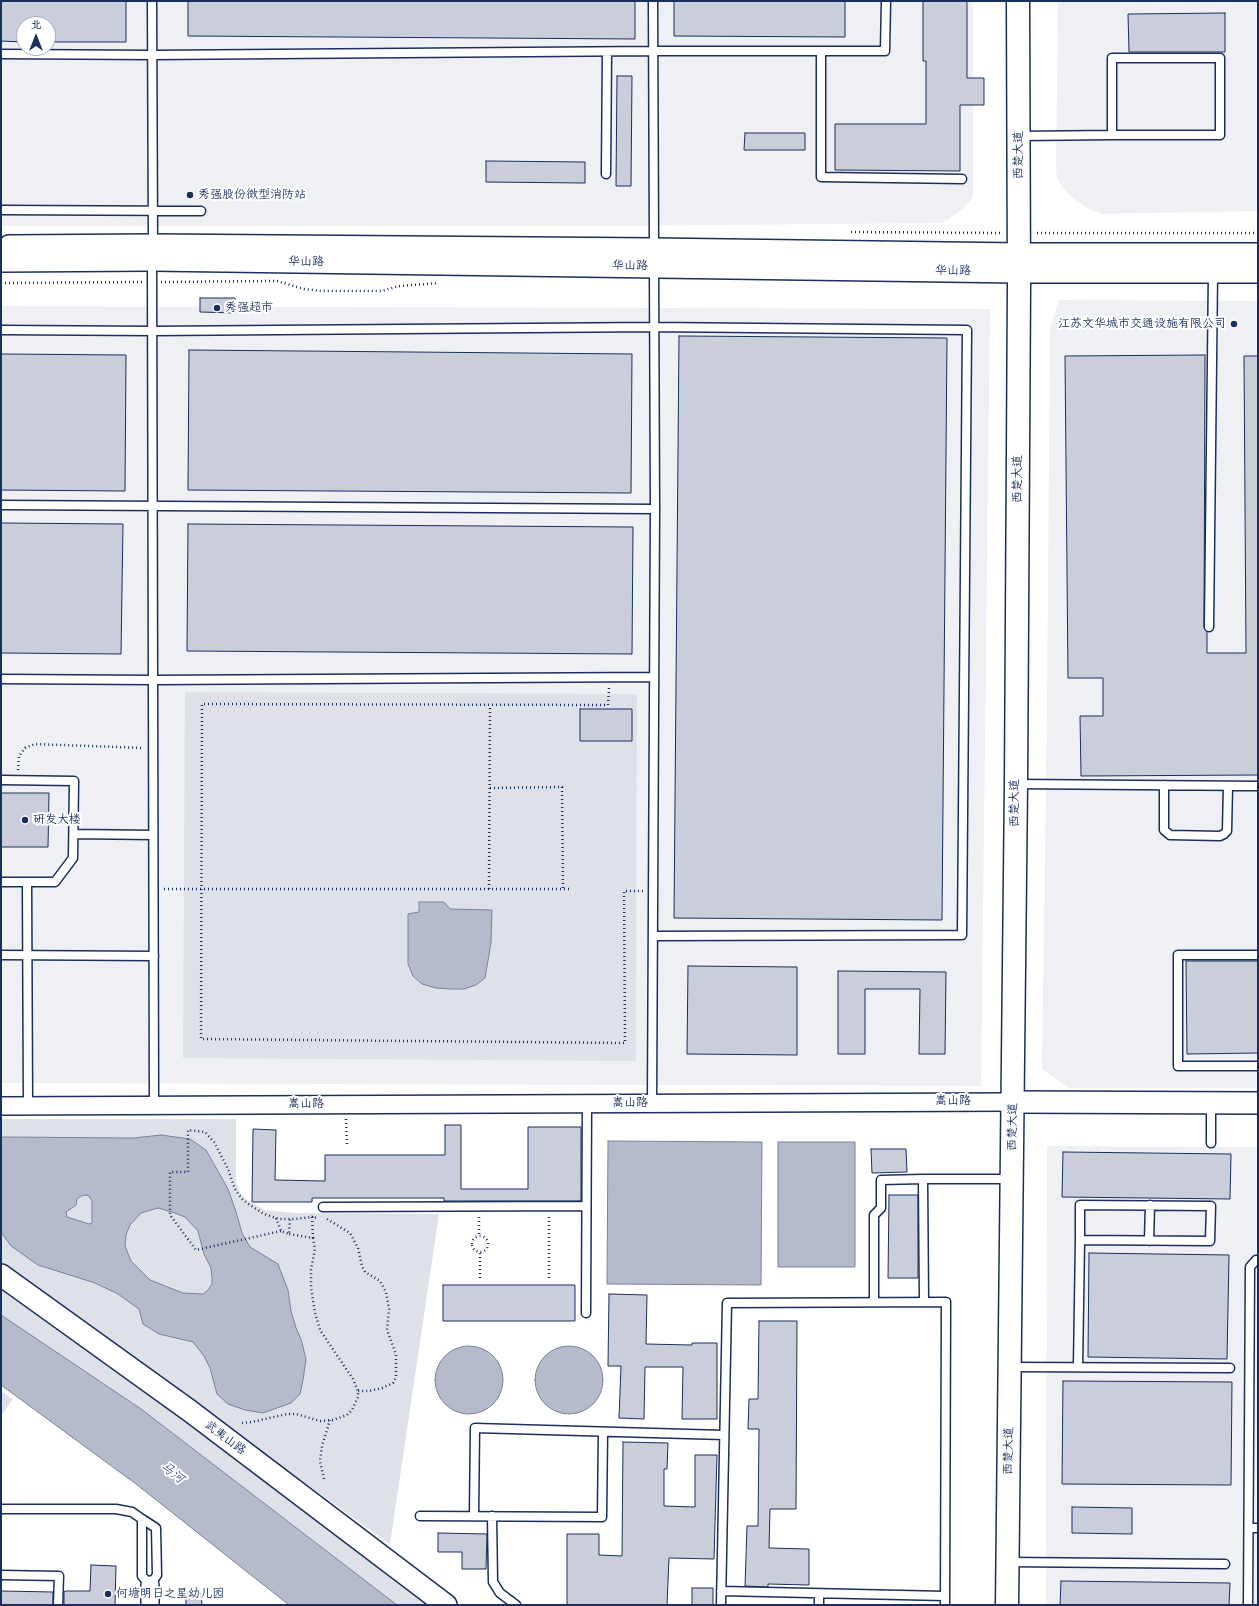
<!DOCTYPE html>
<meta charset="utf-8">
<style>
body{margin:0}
#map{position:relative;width:1259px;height:1606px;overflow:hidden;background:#fff;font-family:"Balsamiq Sans","LXGW WenKai TC",sans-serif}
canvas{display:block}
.frame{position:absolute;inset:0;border:2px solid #1b2f5e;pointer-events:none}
.north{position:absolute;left:16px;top:16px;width:40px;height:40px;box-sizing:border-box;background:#fff;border:1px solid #a4acbf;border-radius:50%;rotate:0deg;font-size:11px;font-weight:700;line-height:16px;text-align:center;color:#1b2f5e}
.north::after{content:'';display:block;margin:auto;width:14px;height:18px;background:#1b2f5e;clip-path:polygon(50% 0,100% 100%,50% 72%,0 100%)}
</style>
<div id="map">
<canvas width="1259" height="1606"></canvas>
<div class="frame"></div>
<div class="north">北</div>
</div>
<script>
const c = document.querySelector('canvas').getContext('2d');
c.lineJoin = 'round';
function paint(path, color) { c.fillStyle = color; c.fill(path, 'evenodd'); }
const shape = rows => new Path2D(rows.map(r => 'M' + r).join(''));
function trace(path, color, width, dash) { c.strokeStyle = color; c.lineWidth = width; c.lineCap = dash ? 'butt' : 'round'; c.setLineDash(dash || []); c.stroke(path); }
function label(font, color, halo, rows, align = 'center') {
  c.font = font + ' "Balsamiq Sans","LXGW WenKai TC",sans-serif'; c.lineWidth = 4; c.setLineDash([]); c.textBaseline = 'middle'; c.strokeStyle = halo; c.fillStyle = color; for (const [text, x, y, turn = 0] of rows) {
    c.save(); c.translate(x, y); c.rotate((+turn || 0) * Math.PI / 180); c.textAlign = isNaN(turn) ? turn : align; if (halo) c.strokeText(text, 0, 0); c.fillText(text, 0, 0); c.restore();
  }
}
paint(shape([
 [1,1,973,1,973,197,963,209,943,223,599,226,1,226],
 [24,24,48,24,48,48,24,48],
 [1058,1,1258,1,1258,211,1103,214,1088,209,1068,194,1057,179,1056,169],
 [1059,300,1258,301,1258,1088,1069,1088,1042,1069,1047,709,1050,328],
 [1,306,990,309,981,1086,1,1083],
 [1047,1146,1258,1147,1258,1605,1046,1605]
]), '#eff0f4');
paint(shape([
 [185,692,637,694,636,1061,183,1058],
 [1,1119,236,1119,236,1180,239,1192,248,1201,265,1210,296,1213,439,1214,390,1544,1,1265],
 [1,1281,434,1605,397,1605,141,1409,1,1315],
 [1,1391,13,1399,1,1416]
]), '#dee1e7');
const water = shape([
 [419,902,444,902,450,909,492,910,491,943,485,978,476,985,464,989,449,989,436,988,422,984,413,976,408,964,408,914,419,912,419,902],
 [161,1135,190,1139,206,1150,228,1189,236,1212,242,1233,250,1247,278,1264,288,1290,291,1311,296,1328,301,1339,306,1359,303,1380,300,1394,291,1403,263,1413,245,1410,228,1404,217,1394,210,1368,204,1356,193,1342,159,1334,143,1324,139,1309,118,1294,95,1283,38,1265,11,1246,1,1232,1,1137,134,1138,161,1135],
 [86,1195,89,1196,92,1201,92,1223,89,1224,67,1217,66,1212,76,1205,77,1199,81,1196,86,1195],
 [158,1208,172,1212,185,1217,198,1231,204,1254,211,1268,212,1277,212,1284,208,1290,203,1294,183,1293,150,1280,131,1261,125,1246,126,1235,130,1225,141,1213,158,1208],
 [608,1141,762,1142,761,1285,607,1284,608,1141],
 [778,1142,855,1142,855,1267,778,1267,778,1142],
 [1,1315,141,1409,397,1605,289,1605,136,1484,1,1385,1,1315],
 '435 1380a34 34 0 1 1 68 0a34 34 0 1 1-68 0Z',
 '535 1380a34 34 0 1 1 68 0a34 34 0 1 1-68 0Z'
]);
paint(water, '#b5bbca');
trace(water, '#77839f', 1);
const building = shape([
 [1,1,126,1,126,42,48,42,48,24,24,24,24,42,1,41,1,1],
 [188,1,635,1,635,39,188,36,188,1],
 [674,1,845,1,845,37,674,36,674,1],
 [923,1,967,1,967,78,984,78,984,105,960,105,960,171,835,170,835,124,926,124,926,61,923,61,923,1],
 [1225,13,1225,52,1129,52,1128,14,1225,13],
 [617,76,632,76,631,186,616,186,617,76],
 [745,133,805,133,805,150,744,150,745,133],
 [486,161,585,162,585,183,486,182,486,161],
 [200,298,235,298,235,313,200,312,200,298],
 [679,336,947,338,942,920,674,918,679,336],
 [189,350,632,354,631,493,188,490,189,350],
 [1,354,126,355,125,491,1,490,1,354],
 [1205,355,1204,627,1207,632,1207,653,1246,653,1244,356,1258,356,1258,775,1081,776,1080,716,1103,716,1103,678,1068,678,1065,356,1205,355],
 [1,523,123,524,121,654,1,653,1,523],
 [188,524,633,527,632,654,187,651,188,524],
 [580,709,632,709,632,741,580,741,580,709],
 [1,793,49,793,48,847,1,847,1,793],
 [1186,961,1258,961,1258,1053,1187,1054,1186,961],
 [688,966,797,967,797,1055,687,1054,688,966],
 [838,971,946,972,945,1054,919,1054,920,989,865,989,865,1054,838,1054,838,971],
 [445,1125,461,1125,461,1189,528,1189,528,1127,581,1127,581,1201,444,1201,444,1198,312,1198,312,1202,252,1202,253,1129,276,1130,275,1180,325,1181,325,1155,445,1155,445,1125],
 [871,1149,906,1149,907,1172,872,1173,871,1149],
 [1063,1152,1231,1154,1230,1199,1062,1197,1063,1152],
 [889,1195,918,1195,918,1278,888,1278,889,1195],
 [1089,1253,1229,1255,1227,1359,1088,1357,1089,1253],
 [443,1285,575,1285,575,1321,443,1321,443,1285],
 [609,1294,647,1295,646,1344,692,1345,692,1343,717,1343,717,1419,682,1419,683,1367,645,1367,644,1419,619,1418,621,1366,608,1366,609,1294],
 [759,1321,797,1321,796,1509,770,1509,769,1548,809,1549,809,1585,768,1584,768,1587,745,1586,747,1526,758,1526,759,1429,748,1429,749,1399,758,1399,759,1321],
 [1063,1381,1232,1382,1231,1485,1062,1484,1063,1381],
 [623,1442,668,1443,667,1469,664,1469,664,1506,695,1507,695,1455,717,1455,714,1559,669,1558,667,1605,567,1605,567,1534,599,1534,599,1555,622,1556,623,1442],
 [1072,1507,1132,1508,1132,1534,1072,1533,1072,1507],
 [438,1533,487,1534,486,1569,462,1569,462,1552,438,1552,438,1533],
 [91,1565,116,1566,115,1605,64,1605,64,1592,65,1591,90,1591,91,1565],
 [1061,1581,1230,1583,1229,1605,1060,1605,1061,1581],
 [692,1588,713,1588,713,1605,692,1605,692,1588],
 [1,1591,53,1592,53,1605,1,1605,1,1591],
 [186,1593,201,1593,202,1605,186,1605,186,1593]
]);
paint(building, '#caceda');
trace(building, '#1b2f5e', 1);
const service = shape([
 [152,1,153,244],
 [653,1,654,248],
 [821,51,821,177,962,179],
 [1,54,152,55,653,51,885,51,886,1],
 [1020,136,1112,135,1220,135,1220,58,1112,58,1112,135],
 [606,174,607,52],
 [1,210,201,211],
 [152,260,154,1105],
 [1,330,153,331,653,327,967,330,962,935,653,936],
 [1,505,655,509],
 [1209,627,1213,273],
 [1,679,153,680,654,677],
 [1,780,74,781,73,858,55,882,1,882],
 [1016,784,1258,786],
 [1164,785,1164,830,1170,835,1220,836,1224,834,1227,831,1228,786],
 [74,834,153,835],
 [27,882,28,1106],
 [1,955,154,956],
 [1258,955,1178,955,1178,1066,1258,1066],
 [652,1103,655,509,654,268],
 [1211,1103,1211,1143],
 [323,1207,586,1206],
 [1149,1241,1150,1205],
 [874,1302,874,1215,881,1208,881,1180,923,1179],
 [924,1302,923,1179,1011,1179],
 [586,1313,587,1103],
 [1011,1367,1230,1368],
 [1078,1367,1080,1240,1080,1205,1211,1206,1210,1241,1080,1240],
 [1,1509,116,1509,132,1512,142,1519,156,1528,157,1575,150,1585,142,1576,142,1519],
 [420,1516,602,1517,603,1432],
 [474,1516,475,1428,724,1435],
 [492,1516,493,1582,500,1593,516,1605],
 [1249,1528,1258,1528],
 [1008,1562,1225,1564],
 [1,1575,59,1576,58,1605],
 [721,1591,945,1596],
 [721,1605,727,1303,946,1302,945,1605],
 [819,1605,819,1594],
 [1248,1605,1250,1267,1256,1260,1258,1260]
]);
const minor = shape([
 [1,1106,1013,1102],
 [150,1585,150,1605]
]);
const tertiary = shape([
 [9,246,153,245,654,249,1019,254,1258,254],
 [1,261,152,260,1019,272,1258,272],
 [1013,1102,1258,1103],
 [1,1275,190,1411,446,1605]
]);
const primary = shape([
 [1007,1605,1016,784,1019,285,1018,1]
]);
trace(service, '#1b2f5e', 11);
trace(minor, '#1b2f5e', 20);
trace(tertiary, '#1b2f5e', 24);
trace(primary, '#1b2f5e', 25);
trace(shape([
 [851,232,1002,233],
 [1037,233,1258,233],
 [161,282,277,281,304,289,323,291,382,291,399,286,439,283],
 [1,283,142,282],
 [609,688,608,705,202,704,201,1039,625,1043,624,891,643,891],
 [18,770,19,756,25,748,35,744,143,748],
 [490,788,562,787,563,889],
 [164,889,572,889],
 [489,889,490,705],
 [346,1119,347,1146],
 [479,1217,479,1236],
 [549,1217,549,1279],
 [276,1218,281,1231,289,1234,290,1219],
 [327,1219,350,1233,358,1248,362,1266,365,1272,380,1281,386,1292,389,1309,387,1330,396,1354,396,1377,393,1383,382,1388,369,1391,358,1391],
 [281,1231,196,1250,170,1215,170,1172,188,1172,188,1130,205,1132,214,1142,228,1169,235,1189,241,1198,247,1203,264,1214,279,1219,295,1219,312,1217,315,1214],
 '472 1244a8 8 0 1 1 16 0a8 8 0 1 1-16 0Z',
 [313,1238,312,1217,318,1218],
 [480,1253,480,1281],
 [242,1423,252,1422,287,1414,296,1414,320,1421,333,1420,347,1415,352,1410,358,1397,358,1391,353,1379,320,1330,315,1313,311,1287,311,1269,315,1249,313,1238,289,1234],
 [324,1479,320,1461,322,1446,330,1420]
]), '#1b2f5e', 2.5, [1, 3]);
trace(service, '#fff', 8);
trace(minor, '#fff', 17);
trace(tertiary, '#fff', 21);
trace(primary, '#fff', 22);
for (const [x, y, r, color] of [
 [190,195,4,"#1b2f5e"],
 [217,308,4,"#1b2f5e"],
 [1234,324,4,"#1b2f5e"],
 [25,820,4,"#1b2f5e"],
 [108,1594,4,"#1b2f5e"]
]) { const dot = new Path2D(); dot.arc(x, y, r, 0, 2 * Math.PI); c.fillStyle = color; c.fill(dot); trace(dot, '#fff', 1.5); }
label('12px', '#1b2f5e', '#fff', [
 ["西楚大道",1019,155,-90],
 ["华山路",306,262,1],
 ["华山路",630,266,1],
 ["华山路",953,271,1],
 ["西楚大道",1018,479,-90],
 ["西楚大道",1015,803,-90],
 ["嵩山路",953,1101],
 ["嵩山路",630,1103],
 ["嵩山路",306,1104],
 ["西楚大道",1013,1127,-89],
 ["武夷山路",225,1438,37],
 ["西楚大道",1009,1451,-89]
]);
label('12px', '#1b2f5e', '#fff', [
 ["秀强股份微型消防站",198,195],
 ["秀强超市",225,308],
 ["江苏文华城市交通设施有限公司",1226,324,"right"],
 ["研发大楼",33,820],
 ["何塘明日之星幼儿园",116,1594]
], 'left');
label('italic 13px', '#49597e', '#fff', [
 ["马河",172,1473,38]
]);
</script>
